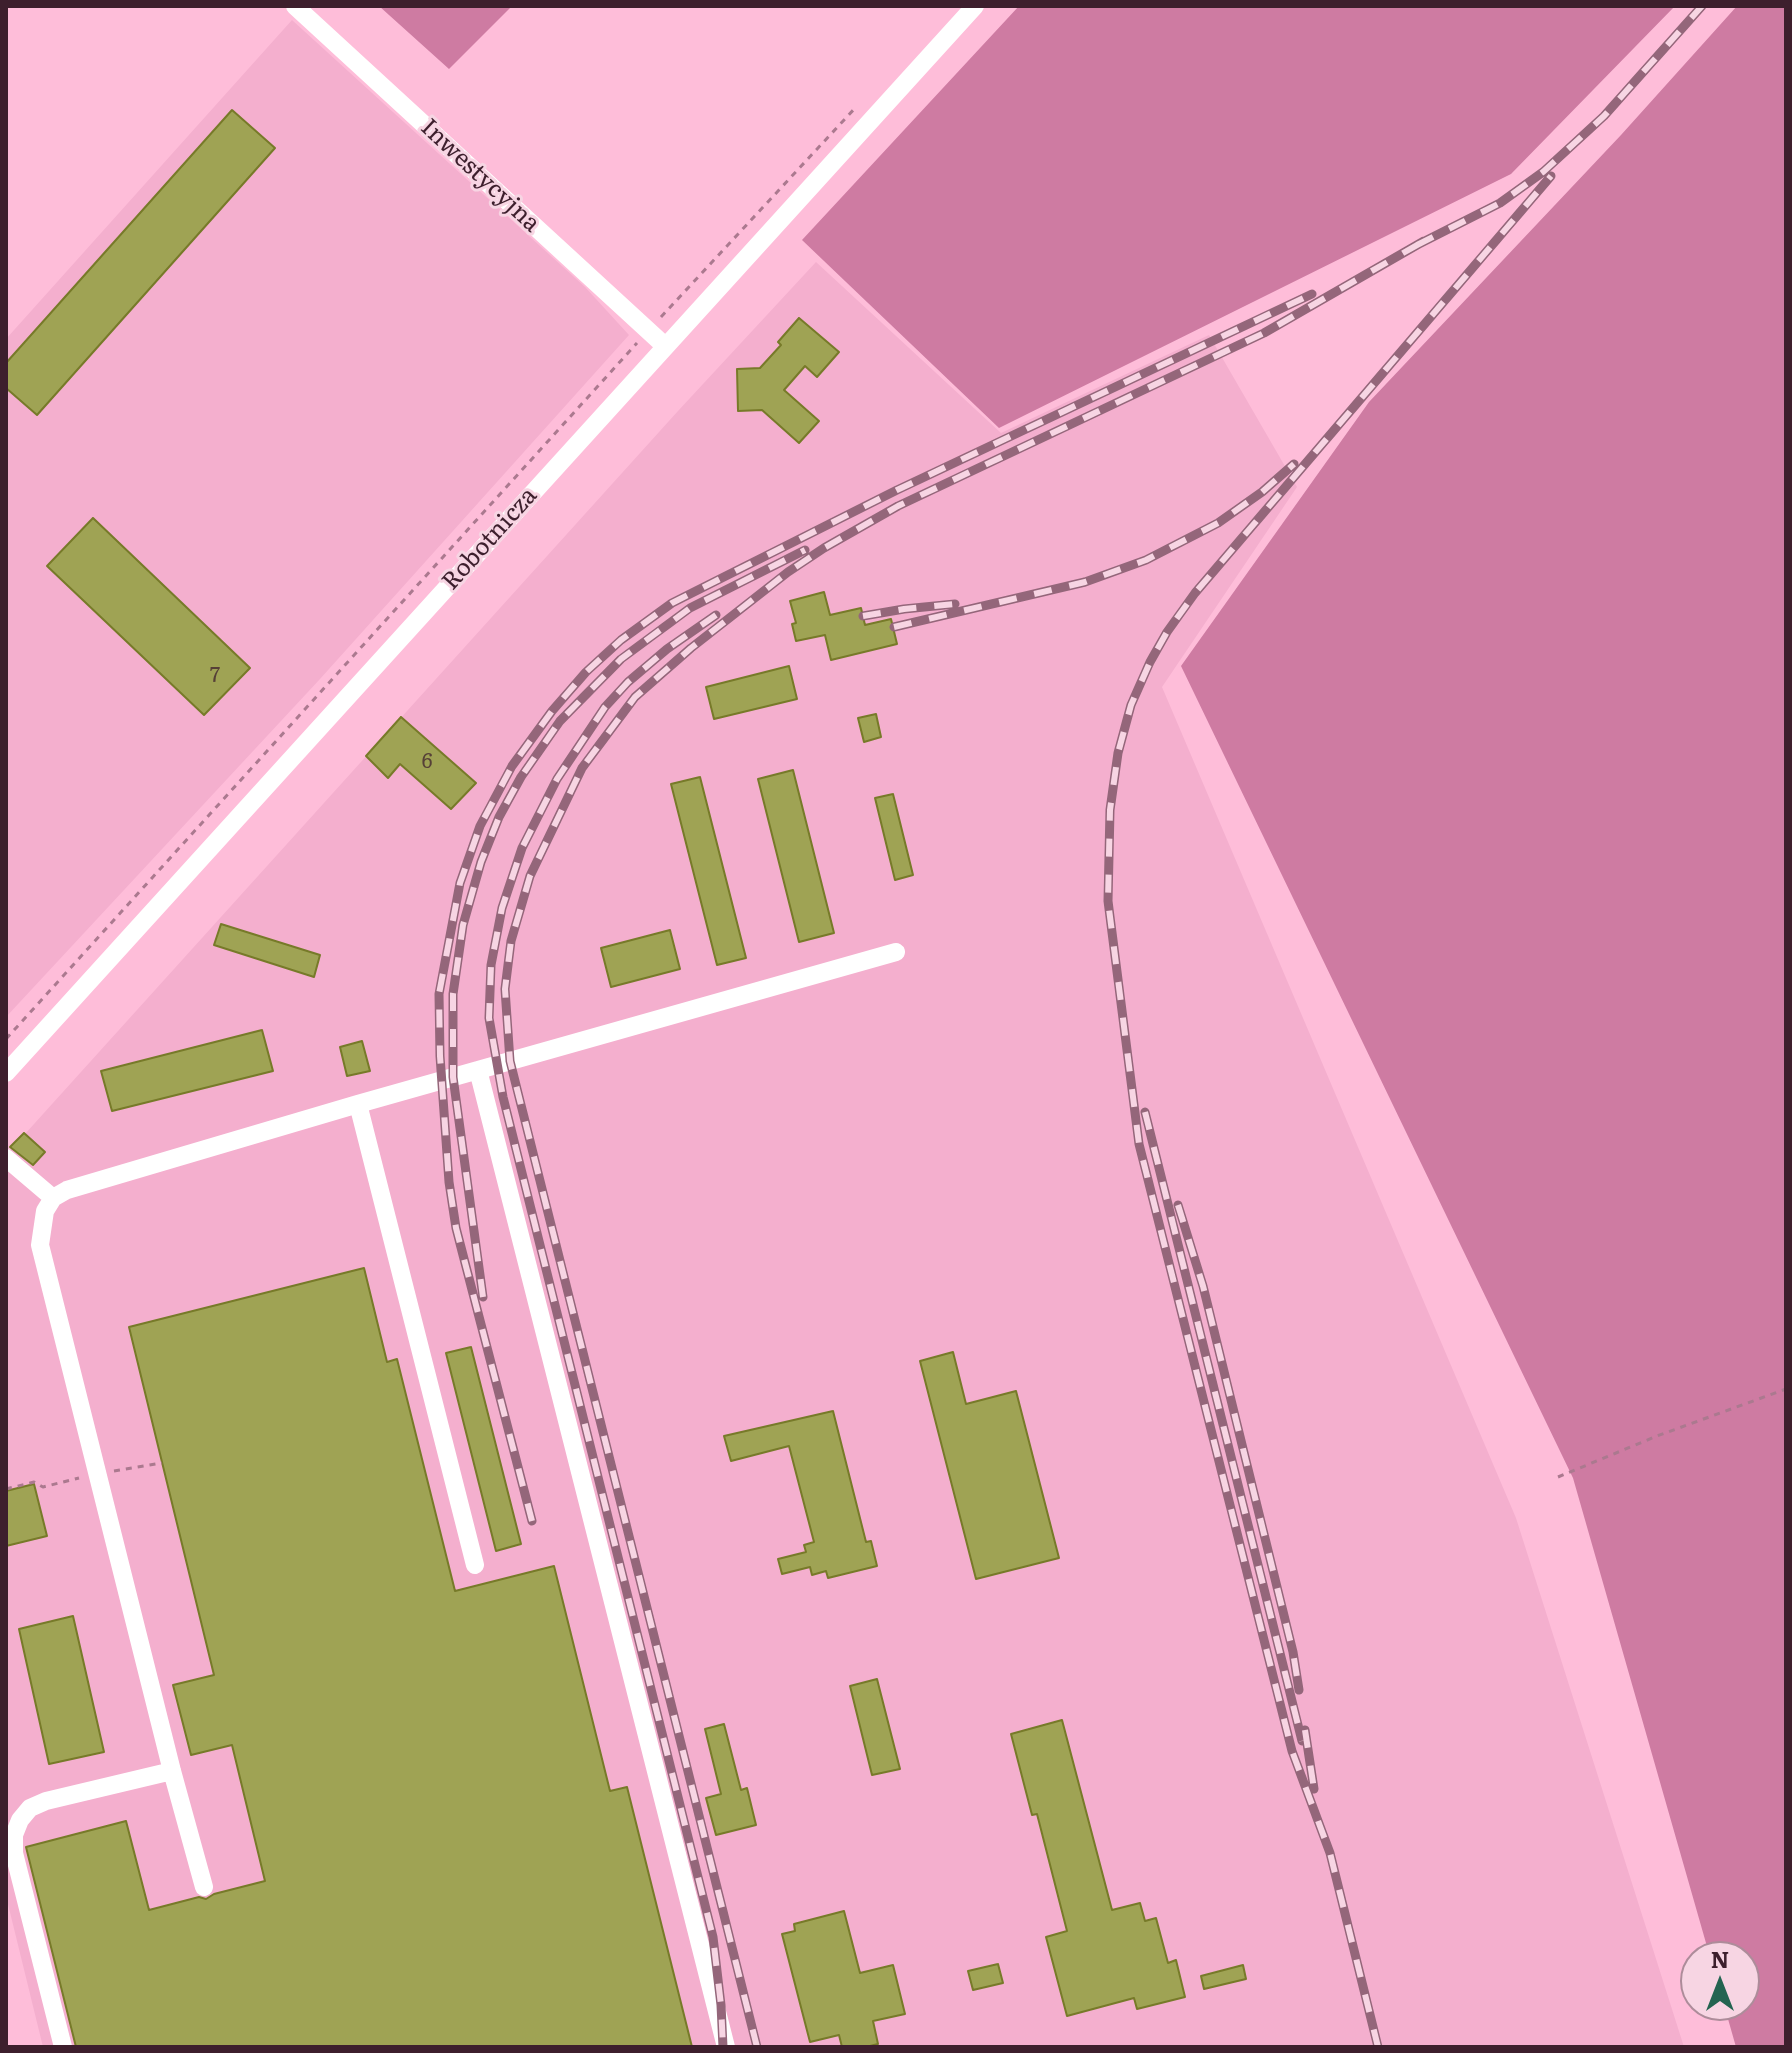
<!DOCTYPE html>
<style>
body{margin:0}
#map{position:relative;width:1792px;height:2053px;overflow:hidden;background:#febdd9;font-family:Literata,serif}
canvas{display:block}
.frame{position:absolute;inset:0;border:8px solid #3d1f2d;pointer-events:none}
.north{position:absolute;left:1680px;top:1941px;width:80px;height:80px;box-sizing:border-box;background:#f7d5e3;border:2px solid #ad8c9a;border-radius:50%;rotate:0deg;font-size:22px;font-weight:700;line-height:32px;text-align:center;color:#3d1f2d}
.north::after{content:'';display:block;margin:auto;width:28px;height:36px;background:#246451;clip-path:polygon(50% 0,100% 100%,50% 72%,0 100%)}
</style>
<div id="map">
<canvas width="1792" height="2053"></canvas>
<div class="frame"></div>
<div class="north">N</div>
</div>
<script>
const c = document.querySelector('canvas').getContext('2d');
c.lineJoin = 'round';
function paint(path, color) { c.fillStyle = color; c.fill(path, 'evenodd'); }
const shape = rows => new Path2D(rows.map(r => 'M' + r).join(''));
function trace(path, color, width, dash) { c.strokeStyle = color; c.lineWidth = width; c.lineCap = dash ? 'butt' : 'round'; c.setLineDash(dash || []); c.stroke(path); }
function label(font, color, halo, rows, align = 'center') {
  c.font = font + ' Literata,serif'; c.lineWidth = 6; c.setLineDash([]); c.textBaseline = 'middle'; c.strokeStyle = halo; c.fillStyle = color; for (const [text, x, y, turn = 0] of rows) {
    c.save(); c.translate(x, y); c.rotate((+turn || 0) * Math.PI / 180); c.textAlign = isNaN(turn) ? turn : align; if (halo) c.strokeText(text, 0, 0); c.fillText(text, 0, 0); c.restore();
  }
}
paint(shape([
 [292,20,585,287,629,335,320,679,6,1017,6,339],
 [816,262,1001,433,1209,335,1297,487,1162,687,1516,1518,1684,2047,43,2047,6,1896,6,1155,678,411]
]), '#f4afce');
paint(shape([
 [379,6,512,6,449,69],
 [1019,6,1675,6,1511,174,999,428,802,240],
 [1737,6,1786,6,1786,2047,1736,2047,1724,2005,1744,2005,1744,1957,1710,1957,1573,1478,1181,666,1369,402,1621,135]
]), '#ce7ba2');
const building = shape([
 [232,110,275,148,37,415,6,388,6,363,232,110],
 [799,318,839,352,817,377,805,366,784,390,819,421,799,443,762,410,738,411,737,369,760,368,781,345,778,342,799,318],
 [93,518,250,668,204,715,47,566,93,518],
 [824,592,830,615,861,608,865,625,891,619,897,644,831,660,825,635,796,641,792,624,796,623,790,601,824,592],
 [789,666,797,699,714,719,706,687,789,666],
 [876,714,881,737,864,742,858,718,876,714],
 [401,717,476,783,451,809,400,764,388,778,366,756,401,717],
 [793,770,834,933,799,942,758,779,793,770],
 [700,777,746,958,717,965,671,784,700,777],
 [893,794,913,875,895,880,875,798,893,794],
 [221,924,320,955,314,977,214,945,221,924],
 [670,930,680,969,611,987,601,948,670,930],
 [262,1030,273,1071,112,1111,101,1071,262,1030],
 [362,1041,370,1071,347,1076,340,1047,362,1041],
 [24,1133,45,1152,33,1165,10,1147,24,1133],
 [364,1268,387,1362,397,1359,455,1591,554,1566,610,1791,627,1787,692,2047,76,2047,26,1847,126,1821,149,1910,199,1897,206,1899,214,1894,265,1881,232,1745,191,1755,173,1685,214,1675,129,1327,364,1268],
 [471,1347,521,1544,496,1551,446,1353,471,1347],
 [953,1352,966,1404,1016,1391,1059,1558,976,1579,920,1361,953,1352],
 [833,1411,866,1542,871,1541,877,1566,828,1578,826,1571,812,1575,810,1567,782,1574,778,1559,806,1552,804,1545,814,1542,789,1446,731,1461,724,1436,833,1411],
 [34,1484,47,1536,6,1546,6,1491,34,1484],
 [73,1616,104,1752,49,1764,19,1629,73,1616],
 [877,1679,900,1769,872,1775,850,1686,877,1679],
 [1062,1720,1112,1910,1140,1903,1145,1921,1156,1918,1168,1963,1176,1960,1185,1997,1137,2009,1134,1998,1067,2016,1046,1937,1067,1931,1037,1814,1032,1815,1011,1734,1062,1720],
 [724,1724,741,1790,747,1788,756,1825,716,1835,706,1798,721,1794,705,1729,724,1724],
 [844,1911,860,1973,893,1965,905,2014,873,2021,878,2044,866,2047,842,2047,839,2035,810,2042,782,1934,795,1931,794,1924,844,1911],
 [998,1964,1003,1983,973,1990,968,1971,998,1964],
 [1243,1965,1246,1979,1204,1989,1201,1976,1243,1965]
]);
paint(building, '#9fa354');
trace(building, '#777a29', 2);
trace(shape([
 [661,317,857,106],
 [6,1039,637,343],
 [114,1471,162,1463],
 [1558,1477,1657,1436,1786,1389],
 [6,1489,34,1482,43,1487,79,1478]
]), '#ab798f', 3, [6, 6]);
trace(shape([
 [295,6,665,346],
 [478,1070,726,2047],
 [6,1073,975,6],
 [358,1104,475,1565],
 [6,1158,53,1198],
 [204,1887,172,1771,40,1245,45,1211,53,1198,67,1190,358,1104,896,952],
 [63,2047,14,1853,14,1835,20,1820,30,1808,46,1801,172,1771]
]), '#fff', 18);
const rail = shape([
 [1417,245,1500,203,1543,172,1604,116,1702,6],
 [716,615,667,649,628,682,605,707,557,779,522,848,502,908,491,965,489,1018,503,1097,713,1937,721,2005,723,2047],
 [863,616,904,609,955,604],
 [894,627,1085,582,1146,560,1218,523,1262,492,1294,464],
 [1145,1112,1302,1741],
 [1178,1205,1203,1286,1293,1652,1299,1690],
 [483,1297,453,1077,453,994,463,925,481,862,499,817,521,777,560,721,621,659,690,608,805,550],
 [532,1521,456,1228,449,1182,440,1056,439,994,460,883,480,826,512,766,552,711,586,672,621,640,672,603,897,490,1312,294],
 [1305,1730,1314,1789],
 [757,2047,510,1061,505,989,511,941,530,876,582,768,635,697,691,648,788,572,824,548,898,506,1264,333,1424,241],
 [1378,2047,1330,1853,1292,1751,1139,1144,1108,901,1110,810,1118,753,1131,705,1150,662,1167,632,1195,593,1551,176]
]);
trace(rail, '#94667a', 9);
trace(rail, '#f7d5e3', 6, [18]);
label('20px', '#564037', null, [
 ["7",215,676],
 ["6",427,762]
]);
label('24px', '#3d1f2d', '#f7d5e3', [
 ["Inwestycyjna",480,176,43],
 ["Robotnicza",490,539,-48]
]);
</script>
